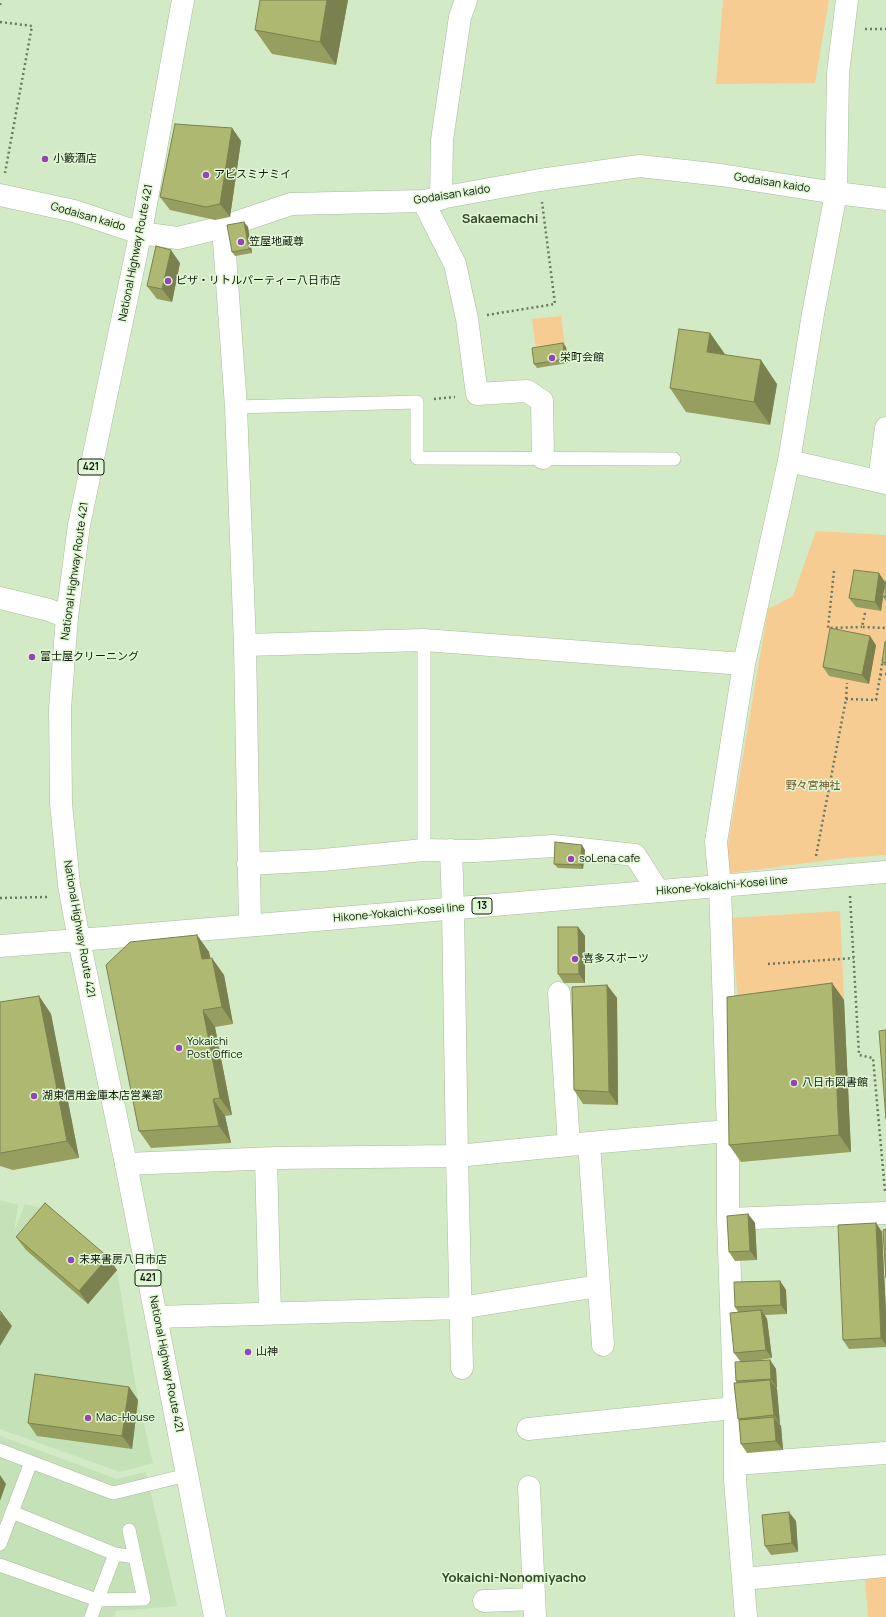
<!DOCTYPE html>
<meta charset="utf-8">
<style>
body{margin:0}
canvas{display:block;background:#d3eac6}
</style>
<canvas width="886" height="1617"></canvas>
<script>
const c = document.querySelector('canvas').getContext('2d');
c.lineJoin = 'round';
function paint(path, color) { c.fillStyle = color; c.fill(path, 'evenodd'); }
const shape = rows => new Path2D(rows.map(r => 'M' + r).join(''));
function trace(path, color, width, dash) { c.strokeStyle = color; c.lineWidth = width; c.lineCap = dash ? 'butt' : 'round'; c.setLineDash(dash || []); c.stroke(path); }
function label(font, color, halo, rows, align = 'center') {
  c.font = font + ' Manrope,"Noto Sans JP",sans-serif'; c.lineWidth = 3; c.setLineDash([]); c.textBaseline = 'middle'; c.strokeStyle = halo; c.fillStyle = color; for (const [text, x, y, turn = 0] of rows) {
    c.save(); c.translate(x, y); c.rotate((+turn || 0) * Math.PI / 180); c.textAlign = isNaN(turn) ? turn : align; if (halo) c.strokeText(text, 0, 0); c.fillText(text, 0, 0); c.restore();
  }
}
paint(shape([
 [0,1200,18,1205,14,1232,25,1204,45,1209,117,1270,138,1400,153,1463,120,1472,0,1429],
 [0,1436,117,1479,146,1472,177,1606,116,1611,114,1617,0,1617]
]), '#c5e1b7');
paint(shape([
 [723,0,829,0,815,83,716,84],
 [561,316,565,347,536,350,532,319],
 [816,531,886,535,886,855,845,858,723,874,768,609,793,596],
 [840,911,844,1000,739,1014,731,918],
 [886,1577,886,1617,868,1617,865,1578]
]), '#f7cc92');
const lane = shape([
 [236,407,417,402,417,458,674,459],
 [424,640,424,850],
 [0,1450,31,1462,0,1544],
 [31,1462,113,1493,187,1475],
 [12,1512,115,1554],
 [0,1565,97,1600,144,1599,129,1530],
 [91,1617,115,1554,135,1557]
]);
const street = shape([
 [0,195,74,211,140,233,178,238,223,227,291,204,423,201,540,180,640,166,721,175,836,193,886,199],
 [441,199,442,140,460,17,466,0],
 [423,201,455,264,467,319,477,394,527,391,542,401,543,458],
 [223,227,236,407,245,645,250,925],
 [789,461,886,483],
 [879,481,886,428],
 [0,598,49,610,67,617],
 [245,645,424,640,744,664],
 [451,850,453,908,457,1156,462,1368],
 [248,864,323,860,424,850,474,851,553,846,635,855,658,891],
 [559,993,569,1145],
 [589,1143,603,1345],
 [266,1159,270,1314],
 [126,1164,276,1158,457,1156,589,1143,728,1131],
 [728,1219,886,1213],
 [156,1317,460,1308,598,1286],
 [528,1429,734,1408],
 [735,1464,886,1453],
 [529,1487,535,1617],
 [743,1579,886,1566],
 [484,1601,534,1599],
 [746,1617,735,1480,735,1421,728,1219,728,1131,720,886,716,842,744,664,789,461,813,314,836,193,838,73,847,0]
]);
const secondary = shape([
 [0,946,79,940]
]);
const primary = shape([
 [79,940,886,872]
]);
const highway = shape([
 [183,0,142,226,79,525,67,617,60,709,61,803,69,885,79,940,126,1164,215,1617]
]);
trace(lane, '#a6bd9a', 14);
trace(street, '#a6bd9a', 23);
trace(secondary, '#a6bd9a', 23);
trace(primary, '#a6bd9a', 23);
trace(highway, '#a6bd9a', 23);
trace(shape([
 [0,5,1,0],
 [0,22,32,26,5,173],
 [865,29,886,29],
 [487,315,555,304,542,202],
 [434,399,455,397],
 [834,571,828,628,862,627],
 [865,613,862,627,886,628],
 [880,675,886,674],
 [846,699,876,700,883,659],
 [816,856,846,699,847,683],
 [850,896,859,1055,873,1058,885,1191],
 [0,898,47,897],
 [768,964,854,958]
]), '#697861', 2.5, [2, 3]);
trace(lane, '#fff', 13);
trace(street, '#fff', 22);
trace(secondary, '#fff', 22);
trace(primary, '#fff', 22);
trace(highway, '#fff', 22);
paint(shape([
 [348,0,336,65,272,54,255,30],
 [232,128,241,141,230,217,215,220,170,210,160,197],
 [244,222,248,227,252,253,235,256,232,252],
 [180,263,172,302,157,299,147,286],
 [710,333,725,355,777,384,770,425,686,412,670,388],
 [566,347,568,363,537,368,534,364],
 [886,581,886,601,883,597,881,611,856,607,849,598,885,582,884,587],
 [886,642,886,667,882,662],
 [876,645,869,684,829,676,823,667],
 [585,850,583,869,558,868,554,864],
 [578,927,585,936,585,983,564,983,558,974],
 [197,935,209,952,210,958,224,975,233,1024,215,1027,232,1115,225,1116,231,1143,151,1148,139,1131],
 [832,983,844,1000,851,1152,741,1162,729,1145],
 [607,985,617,998,618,1105,583,1104,574,1090],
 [39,996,51,1014,79,1158,13,1170,0,1166,0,1002],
 [748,1214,755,1223,757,1260,735,1261,729,1252],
 [876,1223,882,1232,886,1313,886,1347,849,1349,843,1340],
 [16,1237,108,1257,117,1270,88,1304,26,1250],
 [780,1281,786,1290,787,1314,765,1315,767,1319,772,1358,755,1361,770,1360,776,1369,777,1388,776,1388,777,1389,780,1425,781,1426,783,1450,747,1453,741,1444,739,1420,738,1419,737,1383,736,1381,740,1361,734,1353,738,1312,735,1307],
 [129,1387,138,1400,132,1449,37,1436,28,1423],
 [796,1521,798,1552,771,1555,765,1546]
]), '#969e60');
paint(shape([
 [327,0,348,0,336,65,320,42],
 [232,128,241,141,230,217,220,204],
 [244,222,248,227,252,253,249,249],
 [171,250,180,263,172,302,162,289],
 [710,333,727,357,707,352],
 [563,343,566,347,568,363,565,359],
 [761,360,777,384,770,425,754,402],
 [879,573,885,582,883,596,882,596,883,597,881,611,875,602],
 [870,636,876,645,869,684,862,675],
 [582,845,585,850,583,869,580,865],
 [578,927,585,936,585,983,579,974],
 [197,935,209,952,214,977,202,959],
 [212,958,224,975,233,1024,222,1007],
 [832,983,844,1000,851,1152,839,1135],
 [607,985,617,998,618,1105,609,1092],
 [39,996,51,1014,79,1158,67,1141],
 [203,1010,215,1027,232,1115,220,1098],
 [213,1099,225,1116,231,1143,219,1126],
 [748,1214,755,1223,757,1260,750,1251],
 [876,1223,882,1232,886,1313,886,1345,881,1338],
 [108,1257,117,1270,88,1304,79,1291],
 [780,1281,786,1290,787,1314,781,1305],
 [761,1310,767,1319,772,1358,766,1350],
 [2,1313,12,1326,0,1346,0,1317],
 [770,1360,776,1369,777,1388,771,1379],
 [770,1380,777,1389,780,1424,774,1415],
 [129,1387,138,1400,132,1449,122,1436],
 [774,1417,781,1426,783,1450,776,1441],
 [0,1475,6,1484,0,1501],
 [789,1512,796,1521,798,1552,792,1543]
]), '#7a814e');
const building = shape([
 [260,0,327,0,320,42,255,30,260,0],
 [175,124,232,128,220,204,206,207,160,197,175,124],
 [244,222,249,249,232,252,227,225,244,222],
 [156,246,171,250,162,289,147,286,156,246],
 [679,329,710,333,707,352,761,360,754,402,670,388,679,329],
 [563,343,565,359,534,364,532,348,563,343],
 [854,570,879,573,875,602,849,598,854,570],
 [886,581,886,597,882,596,886,581],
 [830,628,870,636,862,675,823,667,830,628],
 [885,642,886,642,886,663,882,662,885,642],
 [555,842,582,845,580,865,554,864,555,842],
 [558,927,578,927,579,974,558,974,558,927],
 [197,935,202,959,212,958,222,1007,203,1010,220,1098,213,1099,219,1126,139,1131,106,965,130,942,197,935],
 [832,983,839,1135,729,1145,727,997,832,983],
 [607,985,609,1092,574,1090,572,987,607,985],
 [39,996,67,1141,1,1153,0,1153,0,1002,39,996],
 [886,1030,886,1119,879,1031,886,1030],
 [45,1203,108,1257,79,1291,16,1237,45,1203],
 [748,1214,750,1251,729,1252,727,1216,748,1214],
 [876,1223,881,1338,843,1340,838,1225,876,1223],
 [886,1229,886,1278,883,1230,886,1229],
 [780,1281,781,1305,735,1307,734,1282,780,1281],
 [761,1310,766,1350,734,1353,730,1313,761,1310],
 [0,1311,2,1313,0,1317,0,1311],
 [770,1360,771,1379,736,1381,735,1362,770,1360],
 [35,1374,129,1387,122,1436,28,1423,35,1374],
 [770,1380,774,1415,738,1419,734,1383,770,1380],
 [774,1417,776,1441,741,1444,739,1420,774,1417],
 [789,1512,792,1543,765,1546,762,1515,789,1512]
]);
paint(building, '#afb870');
trace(building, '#7a814e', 1);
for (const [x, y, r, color] of [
 [45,159,4,"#9445b5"],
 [206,175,4,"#9445b5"],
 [241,242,4,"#9445b5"],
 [168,281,4,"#9445b5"],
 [552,358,4,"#9445b5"],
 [32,657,4,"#9445b5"],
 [571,859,4,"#9445b5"],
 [575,959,4,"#9445b5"],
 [179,1048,4,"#9445b5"],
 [794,1083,4,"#9445b5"],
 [34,1096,4,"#9445b5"],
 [71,1260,4,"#9445b5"],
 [248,1352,4,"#9445b5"],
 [88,1418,4,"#9445b5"]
]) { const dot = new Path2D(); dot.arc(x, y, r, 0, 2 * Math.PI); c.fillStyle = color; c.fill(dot); trace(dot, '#e0f8d3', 1.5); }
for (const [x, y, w] of [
 [91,467,26],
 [482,906,20],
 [148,1278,26]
]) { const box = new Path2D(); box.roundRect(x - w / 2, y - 8, w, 16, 3); c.fillStyle = '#e0f8d3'; c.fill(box); trace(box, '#10180c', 1); }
label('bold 10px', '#10180c', null, [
 ["421",91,467],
 ["13",482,906],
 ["421",148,1278]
]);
label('11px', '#10180c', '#e0f8d3', [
 ["小籔酒店",53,159],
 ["アビスミナミイ",214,175],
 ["笠屋地蔵尊",249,242],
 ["ピザ・リトルパーティー八日市店",176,281],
 ["栄町会館",560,358],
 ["富士屋クリーニング",40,657],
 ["soLena cafe",579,859],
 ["喜多スポーツ",583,959],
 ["Yokaichi",187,1042],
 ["Post Office",187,1055],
 ["八日市図書館",802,1083],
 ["湖東信用金庫本店営業部",42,1096],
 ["未来書房八日市店",79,1260],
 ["山神",256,1352],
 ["Mac-House",96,1418]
], 'left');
label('11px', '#10180c', '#e0f8d3', [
 ["Godaisan kaido",772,183,9],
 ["Godaisan kaido",452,195,-9],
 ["Godaisan kaido",88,217,16],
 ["National Highway Route 421",136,253,-79],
 ["National Highway Route 421",75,571,-82],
 ["Hikone-Yokaichi-Kosei line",722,886,-5],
 ["Hikone-Yokaichi-Kosei line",399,913,-5],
 ["National Highway Route 421",79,929,80],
 ["National Highway Route 421",166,1364,79]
]);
label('11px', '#715123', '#e0f8d3', [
 ["野々宮神社",813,786]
]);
label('bold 13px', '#36492b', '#e0f8d3', [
 ["Sakaemachi",500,219],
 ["Yokaichi-Nonomiyacho",514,1578]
]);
</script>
